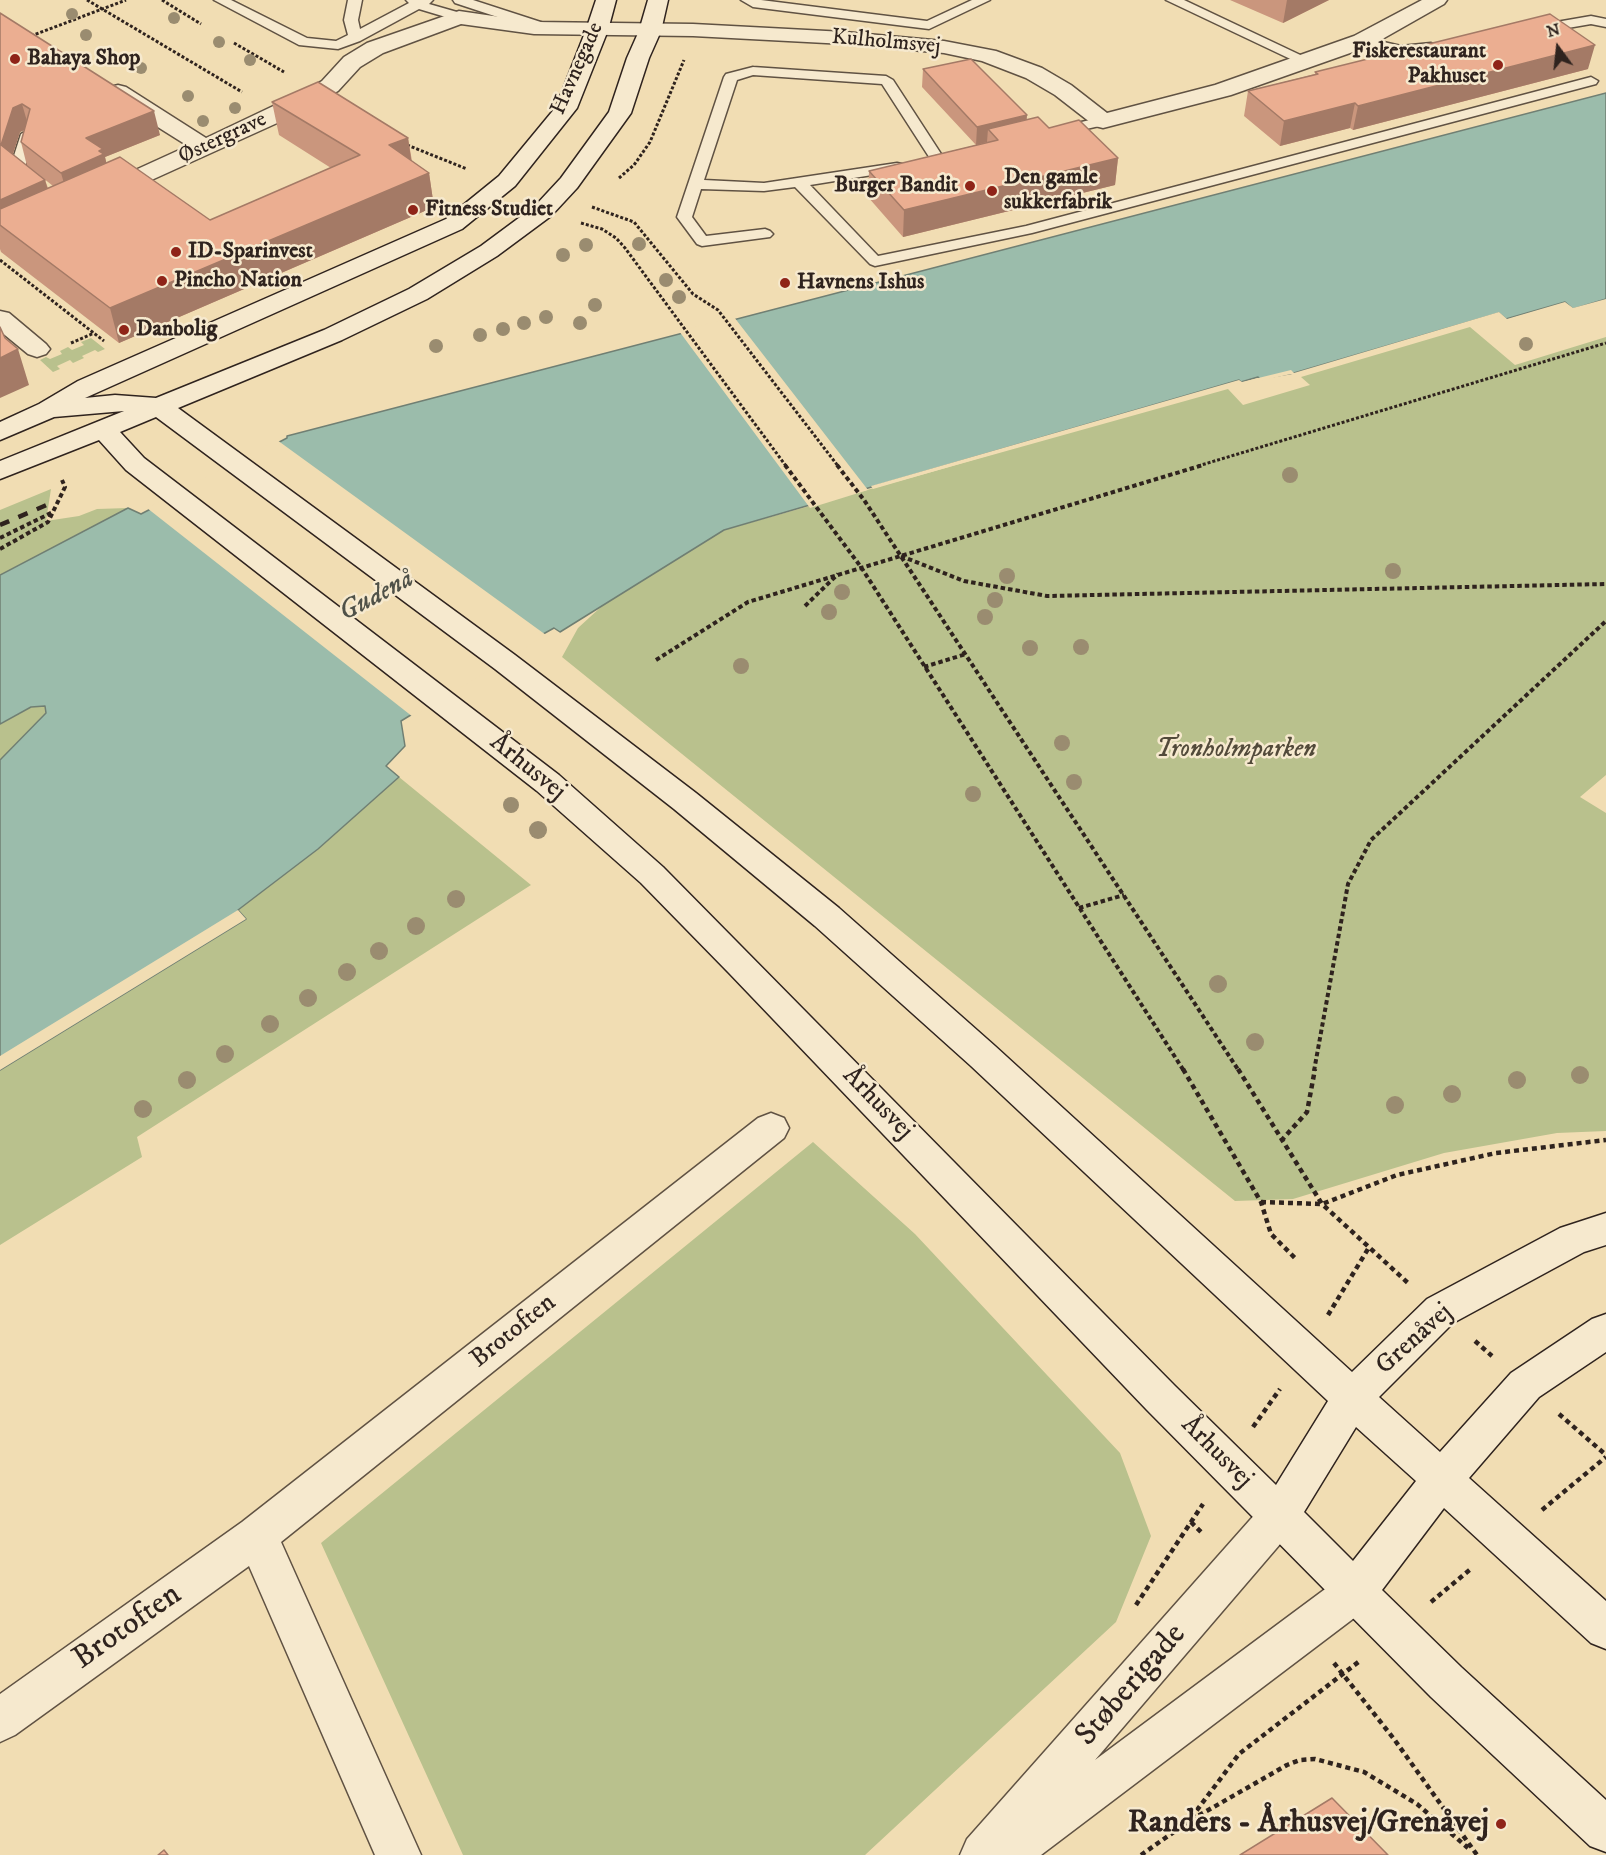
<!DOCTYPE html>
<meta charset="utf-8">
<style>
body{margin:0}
#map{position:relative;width:1606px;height:1855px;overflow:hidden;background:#f1ddb3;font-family:"IM FELL DW Pica",serif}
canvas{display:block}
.north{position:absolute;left:1528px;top:18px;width:60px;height:60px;-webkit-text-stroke:4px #f6e9ce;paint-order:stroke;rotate:345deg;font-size:16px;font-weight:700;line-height:24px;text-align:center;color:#2f231e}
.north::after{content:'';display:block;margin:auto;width:21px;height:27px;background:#2f231e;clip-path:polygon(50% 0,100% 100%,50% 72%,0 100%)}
</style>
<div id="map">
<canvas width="1606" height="1855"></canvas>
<div class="north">N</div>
</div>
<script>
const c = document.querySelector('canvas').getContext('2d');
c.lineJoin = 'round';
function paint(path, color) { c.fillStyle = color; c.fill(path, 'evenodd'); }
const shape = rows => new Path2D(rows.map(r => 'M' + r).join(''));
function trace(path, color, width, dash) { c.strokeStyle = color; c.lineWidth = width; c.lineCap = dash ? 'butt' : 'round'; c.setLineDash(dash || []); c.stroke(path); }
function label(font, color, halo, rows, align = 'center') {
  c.font = font + ' "IM FELL DW Pica",serif'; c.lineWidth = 5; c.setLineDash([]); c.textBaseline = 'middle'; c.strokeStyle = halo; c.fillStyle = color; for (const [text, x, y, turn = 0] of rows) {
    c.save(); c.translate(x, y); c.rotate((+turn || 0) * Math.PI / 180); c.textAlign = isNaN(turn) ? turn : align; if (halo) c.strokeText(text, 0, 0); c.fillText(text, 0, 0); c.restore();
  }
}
paint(shape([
 [1470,327,1515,365,1606,337,1606,775,1580,797,1606,813,1606,1131,1557,1133,1444,1153,1293,1199,1235,1201,562,657,578,628,602,606,724,530,1228,389,1243,405,1310,385,1301,377],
 [91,338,105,349,98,352,95,350,82,356,84,358,73,363,70,360,57,366,60,369,53,372,40,360,46,357,50,359,62,354,60,351,68,347,72,350,84,345,81,342],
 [51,489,46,521,79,516,97,509,128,508,0,575,0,510],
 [45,706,46,713,0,760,0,724,31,707],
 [399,777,531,885,137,1137,142,1157,0,1245,0,1070,245,919,238,910,318,849],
 [813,1142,915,1234,1120,1453,1151,1536,1116,1622,865,1855,463,1855,321,1543]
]), '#b9c18d');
const water = shape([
 [1606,93,1606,299,1573,309,1565,302,1506,319,1499,313,1294,373,1260,379,1258,377,1241,382,1239,380,724,530,560,632,554,628,545,633,401,721,405,746,386,766,399,777,318,849,238,910,246,919,0,1070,0,760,46,713,45,706,31,707,0,724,0,575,128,508,141,514,287,438,287,436,1606,93]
]);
paint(water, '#9bbcab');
trace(water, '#707f73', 1.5);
paint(shape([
 [1606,299,1606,302,1573,311,1564,305,1507,322,1499,316,1295,376,1291,374,1242,385,1238,383,873,489,871,486,1239,380,1242,382,1291,370,1294,373,1499,312,1507,319,1565,302,1573,308],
 [734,317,868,490,810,508,679,331],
 [277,440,546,635,413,717,147,508],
 [238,910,246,919,0,1070,0,1056]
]), '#f1ddb3');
const lane = shape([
 [214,0,231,0,307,38,336,41,348,35,344,20,348,0,362,0,358,20,360,29,409,3,406,0,433,0,429,4,464,14,466,17,459,21,419,9,360,41,338,49,299,45,214,0],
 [453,0,473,0,553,26,555,29,553,32,543,32,455,3,453,0],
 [741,0,761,0,927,21,972,0,990,0,929,29,753,7,741,0],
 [1166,0,1184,0,1313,61,1306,65,1301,64,1166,0],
 [1591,16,1606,19,1606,27,1591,24,1539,33,1532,29,1539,25,1591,16],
 [1362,37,1401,46,1431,43,1438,47,1431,51,1401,54,1357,44,1355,41,1357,38,1362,37],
 [753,67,886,76,893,80,945,160,943,163,933,163,882,84,753,75,737,80,704,180,764,183,897,163,902,164,904,167,897,171,810,185,878,256,1026,226,1591,77,1598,81,1596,84,1032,233,875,266,870,264,795,187,764,191,701,189,692,217,706,236,765,229,770,231,773,234,770,237,702,246,697,244,677,217,724,77,726,74,753,67],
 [1103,117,1110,121,1108,124,1056,136,1049,132,1051,129,1103,117],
 [28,130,35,134,25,167,38,179,31,183,26,182,10,168,21,134,28,130]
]);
const street = shape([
 [1422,0,1447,0,1444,4,1370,46,1231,95,1103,128,1095,126,1055,95,1026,78,982,61,944,53,845,44,693,36,534,34,461,24,383,53,360,67,338,91,286,119,114,197,106,199,98,197,94,192,98,187,188,146,110,97,107,92,110,87,118,85,126,87,206,138,307,90,322,81,344,57,367,43,459,11,534,22,693,24,845,32,944,41,996,51,1042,68,1071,85,1107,113,1215,85,1354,36,1422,0],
 [0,311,9,313,46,344,50,349,46,354,37,357,28,354,0,331,0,311],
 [771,1113,784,1118,789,1128,784,1138,281,1542,421,1855,375,1855,249,1566,15,1735,0,1742,0,1694,242,1522,758,1118,771,1113],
 [1279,1497,1293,1503,1299,1516,1293,1529,1095,1760,1340,1578,1355,1572,1370,1578,1376,1592,1370,1606,1041,1855,960,1855,967,1839,1265,1503,1279,1497]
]);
const secondary = shape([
 [596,0,616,0,608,30,577,108,515,186,462,229,85,398,115,395,156,398,324,330,409,289,481,246,535,206,561,178,609,112,627,58,639,31,648,0,668,0,661,31,649,58,631,113,577,188,551,216,497,256,427,299,342,340,178,408,515,655,696,793,839,908,995,1046,1352,1372,1427,1299,1560,1228,1606,1213,1606,1245,1584,1252,1453,1323,1379,1397,1440,1452,1511,1373,1592,1319,1606,1314,1606,1352,1539,1397,1469,1478,1606,1601,1606,1649,1591,1643,1444,1508,1382,1590,1461,1667,1606,1800,1606,1852,1590,1846,1431,1697,1147,1410,729,973,641,883,537,791,126,470,99,440,0,479,0,461,124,411,54,417,0,440,0,422,39,404,78,381,446,219,499,176,556,107,586,30,596,0],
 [156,417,495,669,674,809,815,926,971,1066,1328,1401,1276,1485,1175,1386,663,867,559,775,144,458,120,432,156,417],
 [1356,1427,1416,1481,1353,1561,1304,1512,1356,1427]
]);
trace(lane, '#605243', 3);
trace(street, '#605243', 3);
trace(secondary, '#2f231e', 3);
trace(shape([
 [87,0,242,92],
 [162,0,201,24],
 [31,36,126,0],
 [234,43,284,72],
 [407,145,467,169],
 [619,178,634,165,650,142,684,60],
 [592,207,634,222,693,294,718,310,838,466],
 [581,223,602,229,616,238,625,248,786,466],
 [0,260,104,341],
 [71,343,94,333],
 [1198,466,1606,343]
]), '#2f231e', 3, [3, 2]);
trace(shape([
 [785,465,861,567,1184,1071],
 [837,465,864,500,1239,1071],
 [0,538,53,512],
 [0,549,48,522,65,487,62,480],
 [901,556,964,581,1047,596,1606,584],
 [805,606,838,574],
 [656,660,748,602,1203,465],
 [924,667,966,654],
 [1079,908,1124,895],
 [1314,1071,1348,884,1371,840,1606,621]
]), '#2f231e', 4, [4.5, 3]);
trace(shape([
 [1183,1069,1261,1202,1271,1234,1295,1258],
 [1238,1069,1322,1204,1408,1283],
 [1281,1141,1307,1112,1315,1069],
 [1261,1202,1322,1204,1397,1175,1496,1153,1606,1140],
 [1328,1315,1368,1249],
 [1475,1341,1492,1356],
 [1559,1414,1606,1455],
 [1253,1427,1280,1389],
 [1542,1510,1606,1457],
 [1191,1522,1203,1534],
 [1431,1602,1472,1568],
 [1136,1605,1203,1504],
 [1334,1663,1394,1739,1477,1855],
 [1191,1820,1287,1765,1300,1760,1315,1759,1364,1772,1417,1804,1468,1848],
 [1141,1855,1188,1822,1239,1754,1361,1660]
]), '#2f231e', 4.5, [5, 4]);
paint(lane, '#f6e9ce');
paint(street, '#f6e9ce');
paint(secondary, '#f6e9ce');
trace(shape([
 [0,525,49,504]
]), '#2f231e', 4.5, [10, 10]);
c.fillStyle = '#9a8c70';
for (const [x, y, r] of [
 [72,14,6],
 [174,18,6],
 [86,35,6],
 [219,42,6],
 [250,60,6],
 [141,68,6],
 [188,96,6],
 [235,108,6],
 [203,121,6],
 [639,244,7],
 [586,245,7],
 [563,255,7],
 [666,280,7],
 [679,297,7],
 [595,305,7],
 [546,317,7],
 [524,323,7],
 [580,323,7],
 [503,329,7],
 [480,335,7],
 [1526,344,7],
 [436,346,7],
 [1290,475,8],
 [1393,571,8],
 [1007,576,8],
 [842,592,8],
 [995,600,8],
 [829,612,8],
 [985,617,8],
 [1081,647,8],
 [1030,648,8],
 [741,666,8],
 [1062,743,8],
 [1074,782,8],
 [973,794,8],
 [511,805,8],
 [538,830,9],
 [456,899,9],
 [416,926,9],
 [379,951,9],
 [347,972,9],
 [1218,984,9],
 [308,998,9],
 [270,1024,9],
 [1255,1042,9],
 [225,1054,9],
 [1580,1075,9],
 [187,1080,9],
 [1517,1080,9],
 [1452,1094,9],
 [1395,1105,9],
 [143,1109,9]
]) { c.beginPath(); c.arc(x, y, r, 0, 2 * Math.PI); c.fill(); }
paint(shape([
 [1230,0,1329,0,1283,23],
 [0,13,160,135,105,157,106,163,210,220,331,168,279,135,272,102,408,138,412,161,429,173,434,207,119,343,1,252,0,249],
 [24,130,21,142,27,166,13,154,20,132],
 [43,178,53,186,48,188,45,180],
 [923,69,1027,120,1049,128,1118,158,1115,185,903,237,868,197,869,171,976,145,922,87],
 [1588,69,1353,130,1350,128,1280,146,1244,116,1248,91,1315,74,1315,72]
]), '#ca967d');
paint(shape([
 [1287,0,1329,0,1283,23],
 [1595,45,1588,69,1353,130,1358,106],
 [1355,103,1350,128,1280,146,1284,121],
 [22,104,29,128,20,132,8,169,1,145,13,108],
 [154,111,160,135,105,157,110,178,68,197,61,173,86,138],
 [1027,115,1026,133,988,129,987,142,976,145,977,127],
 [408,138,413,172,389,145],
 [1118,158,1115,185,903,237,904,210],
 [429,173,434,207,119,343,110,308],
 [45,180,52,204,0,225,0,200],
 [18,349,29,385,0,398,0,358]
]), '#a47a66');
const building = shape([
 [0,13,154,111,86,138,103,149,99,151,104,154,61,173,21,142,30,109,22,104,13,108,1,145,45,180,0,200,0,13],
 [1550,14,1595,45,1358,106,1355,103,1284,121,1248,91,1318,74,1315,72,1550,14],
 [971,59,1027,115,977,127,923,69,971,59],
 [318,82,408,138,389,145,429,173,110,308,0,225,0,209,120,157,210,220,360,155,272,102,318,82],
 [1038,117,1049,128,1079,120,1118,158,904,210,869,171,998,140,988,129,1038,117],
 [0,327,5,338,18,349,0,358,0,327],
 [1332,1798,1388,1855,1240,1855,1332,1798],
 [164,1850,168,1855,158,1855,164,1850]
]);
paint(building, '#ebae91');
trace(building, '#a47a66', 1.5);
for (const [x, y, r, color] of [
 [15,59,6,"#8f2418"],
 [1498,65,6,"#8f2418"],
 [970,186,6,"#8f2418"],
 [992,191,6,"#8f2418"],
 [413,210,6,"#8f2418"],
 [176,252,6,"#8f2418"],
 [162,281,6,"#8f2418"],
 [785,283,6,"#8f2418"],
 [124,330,6,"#8f2418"],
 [1501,1824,6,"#8f2418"]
]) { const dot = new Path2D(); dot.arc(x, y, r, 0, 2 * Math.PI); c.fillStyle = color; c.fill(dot); trace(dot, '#f6e9ce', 2); }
label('22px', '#2f231e', '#f6e9ce', [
 ["Kulholmsvej",886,43,5],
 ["Havnegade",578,69,-66],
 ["Østergrave",223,139,-25]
]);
label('bold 22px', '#2f231e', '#f6e9ce', [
 ["Fiskerestaurant",1486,52,"right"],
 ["Pakhuset",1486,77,"right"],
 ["Bahaya Shop",27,59],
 ["Den gamle",1004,178],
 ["sukkerfabrik",1004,203],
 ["Burger Bandit",958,186,"right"],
 ["Fitness Studiet",425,210],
 ["ID-Sparinvest",188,252],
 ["Pincho Nation",174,281],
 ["Havnens Ishus",797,283],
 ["Danbolig",136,330]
], 'left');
label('italic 26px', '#524a3a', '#f6e9ce', [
 ["Tronholmparken",1236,751]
]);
label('26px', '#2f231e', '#f6e9ce', [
 ["Århusvej",527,768,39],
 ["Århusvej",877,1104,46],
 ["Brotoften",514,1332,-39],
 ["Grenåvej",1415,1340,-42],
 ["Århusvej",1216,1453,45]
]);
label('italic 27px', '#4f5148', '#f6e9ce', [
 ["Gudenå",377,597,-28]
]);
label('32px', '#2f231e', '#f6e9ce', [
 ["Brotoften",128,1628,-35],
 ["Støberigade",1132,1686,-49]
]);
label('bold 32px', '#2f231e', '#f6e9ce', [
 ["Randers - Århusvej/Grenåvej",1489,1824]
], 'right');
</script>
